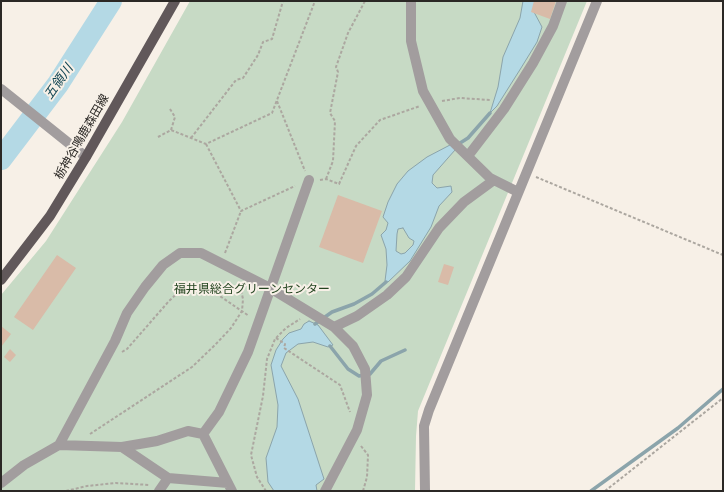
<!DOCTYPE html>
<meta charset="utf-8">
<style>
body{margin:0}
#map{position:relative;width:724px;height:492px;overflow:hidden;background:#f7f0e7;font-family:"Open Sans",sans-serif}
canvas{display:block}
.frame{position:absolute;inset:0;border:2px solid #2b2825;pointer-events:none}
</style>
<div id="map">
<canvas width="724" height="492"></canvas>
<div class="frame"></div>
</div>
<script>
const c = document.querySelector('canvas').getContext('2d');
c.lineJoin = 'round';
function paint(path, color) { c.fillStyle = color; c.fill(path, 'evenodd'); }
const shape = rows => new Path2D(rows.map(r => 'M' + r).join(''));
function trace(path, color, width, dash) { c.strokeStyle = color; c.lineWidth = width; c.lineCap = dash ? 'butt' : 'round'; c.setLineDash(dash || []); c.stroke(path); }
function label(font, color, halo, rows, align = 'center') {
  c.font = font + ' "Open Sans","Noto Sans JP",sans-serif'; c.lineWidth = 4; c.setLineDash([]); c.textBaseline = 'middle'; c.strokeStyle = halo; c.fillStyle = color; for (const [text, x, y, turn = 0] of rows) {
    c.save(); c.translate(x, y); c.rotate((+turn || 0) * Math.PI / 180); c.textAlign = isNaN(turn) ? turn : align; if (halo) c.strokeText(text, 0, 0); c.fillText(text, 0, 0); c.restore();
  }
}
paint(shape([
 [190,1,587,1,418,411,416,436,415,491,1,491,1,295,46,241,122,122]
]), '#c7dac5');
const water = shape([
 [523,1,535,1,534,12,542,27,537,42,521,68,497,106,490,113,498,87,503,57,520,18,523,1],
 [450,145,455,150,433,175,432,183,437,188,451,186,452,192,439,206,431,227,410,261,388,282,385,281,387,265,386,249,381,235,386,230,388,223,383,217,388,202,397,184,408,171,427,157,450,145],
 [403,228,409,238,414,241,413,245,405,253,401,254,396,251,397,234,398,229,403,228],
 [309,321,318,325,333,345,328,347,313,342,298,344,286,353,281,366,298,399,324,479,316,485,317,491,274,491,268,482,266,458,277,427,278,405,271,365,276,350,283,339,289,333,301,329,304,324,309,321]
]);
paint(water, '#b4d9e5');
trace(water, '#8ba4ab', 1);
trace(shape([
 [457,145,468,138,490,113],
 [315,324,332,312,354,304,372,294,386,282],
 [330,346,348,369,359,376,370,374,381,361,405,350],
 [591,491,678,428,723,389]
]), '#8ba4ab', 3.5);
trace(shape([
 [1,159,58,84,111,1]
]), '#b4d9e5', 22);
paint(shape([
 [534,1,556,1,550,19,531,12],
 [338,195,382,211,363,263,319,247],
 [57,255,76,268,33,330,14,317],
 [444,264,454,267,448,285,438,282],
 [1,326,11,334,1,347],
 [10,349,16,355,10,362,4,357]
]), '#d9bba8');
trace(shape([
 [277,101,305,171],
 [442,101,460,98,490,100],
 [170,109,175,117,171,130],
 [158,137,171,130,206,144,272,113,315,1],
 [191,138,236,80,243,78,258,55,263,42,272,39,283,1],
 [206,144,241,211,295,186],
 [536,177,723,255],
 [326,179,333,161,335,121,330,113,338,72,336,67,348,33,365,1],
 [320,180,326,179,339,184,356,146,380,120,420,106],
 [225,253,241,211],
 [276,338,285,344,284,348,340,385,350,412],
 [122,352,127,349,169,301,184,287,198,284,214,292,249,316],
 [90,434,192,367,215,345,231,328,242,311,243,299,240,286],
 [361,446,368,455,367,477,363,491],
 [66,491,87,486,116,483,150,485],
 [266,491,257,477,251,455,263,396,267,359,275,339,286,328,300,319],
 [605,491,723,398]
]), '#aca7a0', 2, [3, 2]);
trace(shape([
 [411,1,411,41,423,91,450,139,490,178,518,192],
 [1,89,86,157],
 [468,156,504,109,533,63,553,26,562,1],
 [334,327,357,316,387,295,406,277,439,228,464,202,494,180],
 [203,434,219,412,248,352,309,180],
 [59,445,115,341,127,313,145,287,163,265,180,253,201,253,270,288,334,327,353,346,365,369,367,395,357,430,325,491],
 [122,447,168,478,228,483],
 [1,483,24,465,59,445,122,447,157,441,188,431,203,434,232,491],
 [159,491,168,478],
 [425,491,424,426,429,410,597,1]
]), '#a29d9e', 10);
trace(shape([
 [1,280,50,216,86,157,175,1]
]), '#61585a', 10);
label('12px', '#2b2825', '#f7f0e7', [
 ["栃神谷鳴鹿森田線",82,137,-60]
]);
label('12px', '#244520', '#f7f0e7', [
 ["福井県総合グリーンセンター",252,290]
]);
label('italic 13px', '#114654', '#f7f0e7', [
 ["五領川",59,82,-55]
]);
</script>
